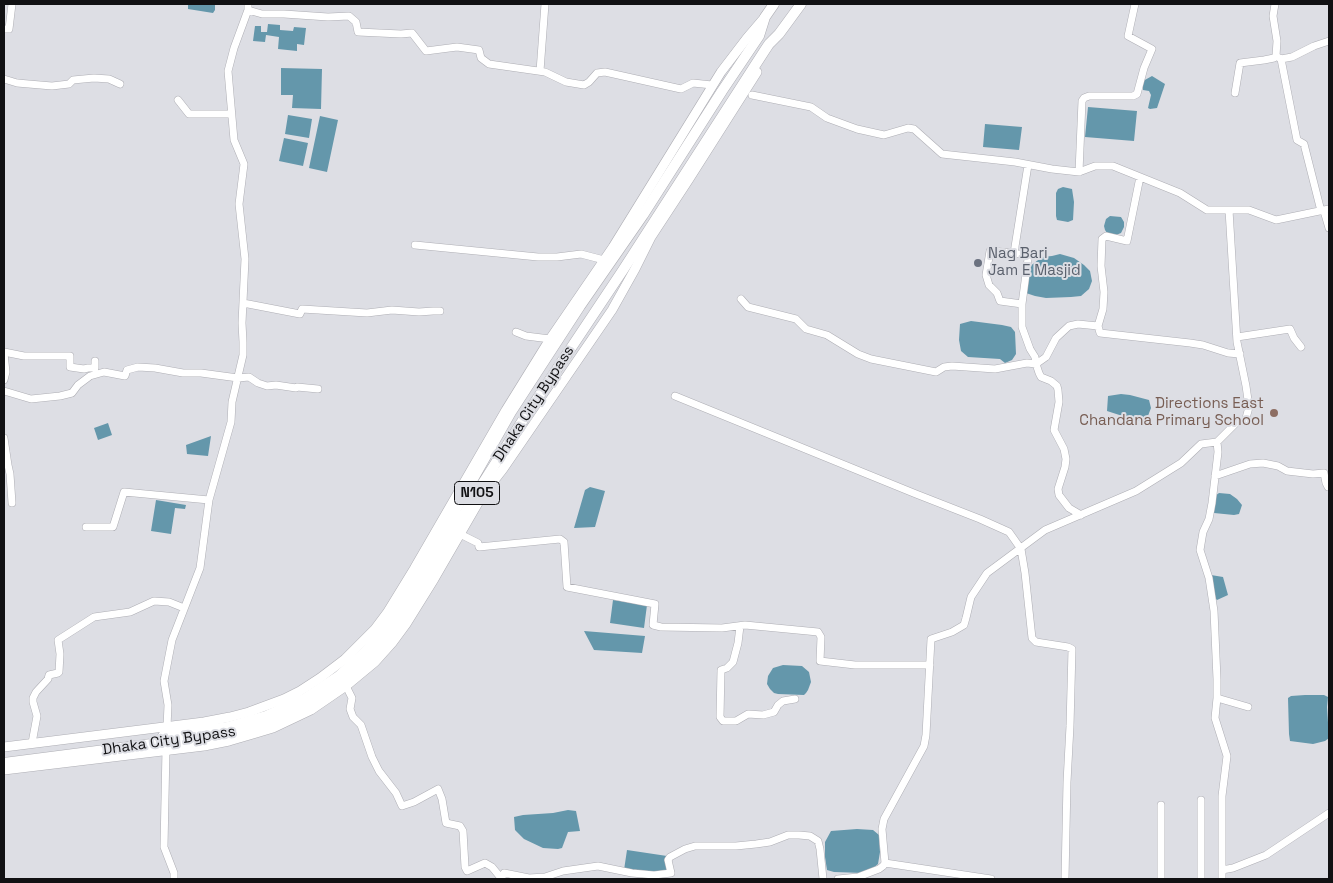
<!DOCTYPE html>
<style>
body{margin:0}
#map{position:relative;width:1333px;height:883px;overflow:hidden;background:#dddee4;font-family:"Space Grotesk",sans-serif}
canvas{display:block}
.frame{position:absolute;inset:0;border:5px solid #111113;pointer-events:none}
</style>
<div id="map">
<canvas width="1333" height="883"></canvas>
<div class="frame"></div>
</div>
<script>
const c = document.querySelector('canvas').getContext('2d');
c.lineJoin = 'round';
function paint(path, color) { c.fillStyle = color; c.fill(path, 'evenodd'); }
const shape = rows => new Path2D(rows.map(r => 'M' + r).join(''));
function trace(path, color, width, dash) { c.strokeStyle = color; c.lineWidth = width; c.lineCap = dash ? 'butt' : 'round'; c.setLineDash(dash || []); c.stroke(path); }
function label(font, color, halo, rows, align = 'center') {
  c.font = font + ' "Space Grotesk",sans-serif'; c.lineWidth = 4; c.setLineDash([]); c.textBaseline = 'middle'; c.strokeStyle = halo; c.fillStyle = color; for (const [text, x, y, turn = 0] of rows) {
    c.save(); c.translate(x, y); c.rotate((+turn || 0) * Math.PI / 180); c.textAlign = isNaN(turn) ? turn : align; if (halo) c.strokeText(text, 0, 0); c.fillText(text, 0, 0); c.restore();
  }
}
paint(shape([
 [188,4,215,4,215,10,213,13,188,9],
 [268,24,280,25,280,30,293,31,294,27,306,28,304,45,297,44,297,51,278,49,279,37,266,35,265,42,253,41,255,26,261,26,261,32,267,32],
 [281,68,322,69,321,109,292,108,293,95,281,95],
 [1152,76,1165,84,1157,108,1150,109,1148,108,1151,95,1149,91,1143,90,1143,81],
 [1088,107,1137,111,1134,141,1085,137],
 [288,115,312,119,309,138,285,134],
 [320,116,338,120,327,172,309,168],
 [985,124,1022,127,1019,150,983,147],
 [284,138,308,143,303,166,279,161],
 [1063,187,1072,189,1074,202,1073,220,1068,222,1057,220,1056,216,1056,193,1058,189],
 [1110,216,1121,217,1124,222,1124,227,1121,233,1116,235,1107,233,1105,230,1104,226,1106,219],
 [1060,254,1074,258,1084,265,1090,271,1092,281,1089,289,1081,296,1071,297,1046,298,1035,296,1026,293,1029,267,1042,257,1052,256],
 [971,321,1002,325,1011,327,1015,332,1016,354,1012,360,1005,363,1000,359,968,357,961,351,959,340,960,324],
 [1121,394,1130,395,1149,400,1151,408,1146,421,1135,420,1107,411,1108,396],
 [108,423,112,435,98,440,94,428],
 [211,436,208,456,187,454,186,445],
 [590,487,605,491,595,527,574,528,585,490],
 [1219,493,1230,494,1237,499,1242,505,1239,514,1234,515,1214,513,1215,496],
 [156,500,186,505,185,509,175,508,171,534,151,531],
 [1211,575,1223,577,1228,595,1217,600,1215,598],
 [613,600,647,605,644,628,610,623],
 [584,631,645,636,642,653,594,650],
 [783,665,802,666,809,672,811,682,808,690,806,693,804,695,778,694,774,693,770,689,767,684,768,676,773,668],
 [1305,695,1324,695,1328,697,1327,707,1329,738,1325,741,1313,744,1290,741,1289,734,1288,698,1291,696],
 [568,810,576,811,580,831,568,832,562,848,558,849,543,848,524,839,515,830,514,817,523,815,553,813],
 [857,829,873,830,879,835,880,852,878,864,871,870,863,873,834,872,827,870,825,857,825,842,831,831],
 [627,850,667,856,668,870,655,873,624,870]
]), '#6497ab');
const minor = shape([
 [1275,4,1273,16,1277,41,1276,56,1281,59,1297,140,1304,144,1321,211],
 [248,10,262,14,284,14,328,17,349,16,356,22,358,32,401,34,412,33,426,51,457,47,479,50,481,58,489,64,545,72,566,82,584,85,589,82,597,73,605,72,681,89,693,83,712,85],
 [4,29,9,29,12,4],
 [1281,59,1292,57,1314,46,1329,41],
 [540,71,545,4],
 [4,79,17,83,52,86,69,84,73,80,94,78,109,79,120,84],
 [1235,93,1240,63,1264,60,1274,58,1276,56],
 [752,95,811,107,827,118,857,129,884,135,908,128,914,129,942,154,1015,162,1052,169,1079,172,1095,166,1113,166,1180,193,1207,210,1249,210,1276,220,1329,209],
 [178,100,189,114,231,114],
 [1028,165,1014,253,1027,255,1028,259,1022,304,1022,327,1030,349,1035,357,1036,364,1046,357,1056,338,1069,326,1078,324,1098,326],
 [1079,172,1082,101,1084,98,1089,96,1133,96,1137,94,1144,68,1152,49,1128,36,1135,4],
 [1140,177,1127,241,1106,236,1102,239,1101,266,1104,292,1103,309,1098,326,1100,333,1190,343,1203,345,1228,353,1240,354],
 [1324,211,1329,228],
 [415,245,538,257,557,257,581,254,604,260],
 [1014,253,990,251,986,275,989,285,997,293,1000,301,1022,304],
 [741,299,748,307,796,319,806,329,827,335,858,354,871,359,936,372,944,367,952,366,995,369,1027,363,1036,364,1039,373,1041,377,1051,381,1057,386,1058,390,1059,402,1054,430,1064,449,1066,459,1065,467,1058,489,1059,495,1069,508,1081,515],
 [243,303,300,314,302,309,367,313,392,310,419,312,433,311,440,311],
 [516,332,526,336,550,339],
 [1237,337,1290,329,1294,338,1301,347],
 [4,352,24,356,70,356,70,367,84,369,88,368,95,368,95,361],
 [4,353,6,372,4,380],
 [4,391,31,399,60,396,72,393,78,385,90,376,104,372,125,376,127,370,138,367,155,368,183,373,201,373,238,378,249,377,258,383,267,386,276,385,296,388,297,387,318,389],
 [675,396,916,494,980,519,1009,532,1021,549,1025,573,1032,638,1036,642,1068,647,1072,649,1070,726,1067,782,1065,879],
 [4,438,8,465,10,474,12,503],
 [1217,442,1218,452,1212,503,1209,519,1203,532,1200,550,1209,578,1214,611,1217,679,1217,698,1215,718,1227,756,1222,796,1222,879],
 [1215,476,1250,464,1263,463,1278,466,1287,471,1313,474,1324,473,1326,483,1328,487,1329,487],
 [86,527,113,527,124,492,209,500],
 [460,534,478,543,479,547,560,539,564,542,567,587,655,604,653,625,661,627,722,628,745,625,818,632,821,637,820,661,855,665,930,665],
 [740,626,738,643,733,662,727,668,721,670,720,717,723,721,736,721,748,714,763,715,774,712,778,705,783,701,795,699],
 [346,686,352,698,350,709,353,717,361,725,372,757,379,771,396,793,402,806,414,802,438,789,442,799,446,823,460,826,463,831,465,867,467,871,485,863,492,867,501,878],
 [1217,698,1248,707],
 [167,727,168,705,164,681,172,640,200,568,209,500,231,422,232,402,243,355,243,342,242,323,245,259,239,204,244,164,234,140,228,71,234,48,248,10,248,4],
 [32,743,37,716,33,702,33,698,36,692,48,679,49,675,58,673,59,672,60,654,58,640,94,617,130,612,154,601,169,602,184,608],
 [166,749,164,847,174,873,174,879],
 [1201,800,1201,879],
 [1161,805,1161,879],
 [885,863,991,879],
 [1222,870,1233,868,1266,855,1329,813],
 [501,879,504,873,529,878,545,877,563,871,598,866,632,873,654,875,671,873,668,860,670,857,685,849,695,846,736,846,756,844,770,842,788,835,799,835,810,836,818,841,820,849,823,879],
 [838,879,858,877,879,869,883,866,885,863,882,829,884,819,924,746,926,735,931,639,952,632,964,625,966,618,971,597,987,573,1045,530,1136,491,1181,463,1201,444,1217,442,1237,422,1245,422,1249,407,1246,386,1237,342,1229,210]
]);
const major = shape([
 [4,747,204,722,230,717,249,712,284,699,300,691,320,678,345,659,375,629,387,613,414,569,506,410,550,339,613,247,721,72,747,38,765,17],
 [4,770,204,746,229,741,253,734,273,728,311,710,346,686,375,662,392,643,406,624,434,579,482,496,503,469,612,310,635,269,651,237,689,179,757,72]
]);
const highway = shape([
 [163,736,228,727,266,716,306,698,339,676,352,664,364,653,382,633,393,617,420,572,511,412,580,306,643,215,722,91,759,36,765,17,774,4],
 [4,763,229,734,270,723,308,705,331,691,371,658,400,621,429,576,476,494,523,420,623,270,765,50,769,44,779,34,801,4]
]);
trace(minor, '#aeaeb4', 8);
trace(major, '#aeaeb4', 10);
trace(highway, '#aeaeb4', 11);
trace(minor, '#fff', 7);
trace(major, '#fff', 9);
trace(highway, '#fff', 10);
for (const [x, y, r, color] of [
 [978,263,5,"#6b7280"],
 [1274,413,5,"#8d6e63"]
]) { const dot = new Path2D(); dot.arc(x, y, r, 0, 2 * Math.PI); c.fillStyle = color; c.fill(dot); trace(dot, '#dddee4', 2); }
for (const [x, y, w] of [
 [477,493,45]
]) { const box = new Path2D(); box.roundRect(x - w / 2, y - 11.5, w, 23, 4); c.fillStyle = '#dddee4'; c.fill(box); trace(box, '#111113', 1); }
label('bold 14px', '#111113', null, [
 ["N105",477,493]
]);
label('15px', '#5b616d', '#dddee4', [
 ["Nag Bari",988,254],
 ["Jam E Masjid",988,271]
], 'left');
label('15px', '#111113', '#dddee4', [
 ["Dhaka City Bypass",534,404,-57],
 ["Dhaka City Bypass",169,741,-8]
]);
label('15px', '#785e54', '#dddee4', [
 ["Directions East",1264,404],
 ["Chandana Primary School",1264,421]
], 'right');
</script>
